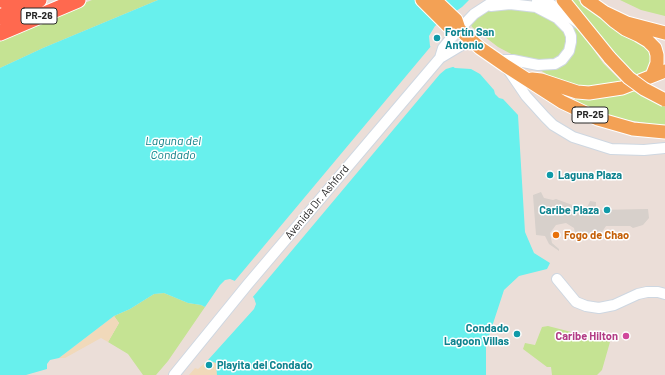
<!DOCTYPE html>
<meta charset="utf-8">
<style>
body{margin:0}
canvas{display:block;background:#ebded8}
</style>
<canvas width="665" height="375"></canvas>
<script>
const c = document.querySelector('canvas').getContext('2d');
c.lineJoin = 'round';
function paint(path, color) { c.fillStyle = color; c.fill(path, 'evenodd'); }
const shape = rows => new Path2D(rows.map(r => 'M' + r).join(''));
function trace(path, color, width, dash) { c.strokeStyle = color; c.lineWidth = width; c.lineCap = dash ? 'butt' : 'round'; c.setLineDash(dash || []); c.stroke(path); }
function label(font, color, halo, rows, align = 'center') {
  c.font = font + ' Barlow,sans-serif'; c.lineWidth = 3; c.setLineDash([]); c.textBaseline = 'middle'; c.strokeStyle = halo; c.fillStyle = color; for (const [text, x, y, turn = 0] of rows) {
    c.save(); c.translate(x, y); c.rotate((+turn || 0) * Math.PI / 180); c.textAlign = isNaN(turn) ? turn : align; if (halo) c.strokeText(text, 0, 0); c.fillText(text, 0, 0); c.restore();
  }
}
paint(shape([
 [92,0,158,0,43,48,0,68,0,38,48,17],
 [569,0,578,0,591,11,645,44,653,57,649,70,639,76,632,71,619,59],
 [620,0,665,0,665,16,641,10],
 [525,7,549,16,566,32,568,43,562,55,551,61,537,61,517,57,498,47,472,27,471,25,471,22,482,13,495,8],
 [571,22,591,46,603,63,622,82,600,87,576,86,558,81,540,70,549,70,560,66,572,28,570,23],
 [629,88,641,96,665,107,665,126,627,120,608,115,584,105,573,98,573,96],
 [164,293,188,303,201,305,205,307,168,361,156,375,143,375,128,354,108,342,119,323,114,316,130,309,154,294],
 [548,326,610,342,602,370,597,375,552,375,551,367,547,367,523,349,525,343,535,345,542,327]
]), '#c5e393');
paint(shape([
 [114,316,119,323,108,342,101,338,65,358,59,358],
 [208,360,216,363,217,375,189,375,195,368,198,369]
]), '#f1d9ba');
paint(shape([
 [541,192,544,198,553,200,556,199,586,210,590,201,596,202,596,210,648,209,649,218,643,225,633,228,630,226,606,226,602,232,576,237,574,228,566,223,556,225,550,233,552,243,559,249,559,251,549,244,545,236,536,235,533,195]
]), '#d7d0cb');
paint(shape([
 [158,0,469,0,462,7,435,26,429,36,430,46,440,58,455,68,471,69,480,74,494,90,495,94,499,98,503,99,518,115,525,232,534,253,550,263,547,269,519,276,504,290,486,345,486,375,217,375,216,363,208,360,254,309,256,304,254,298,235,281,230,279,225,280,220,285,205,307,201,305,188,303,164,293,154,294,130,309,114,316,59,358,50,360,47,364,47,369,26,375,0,375,0,68,43,48]
]), '#68f0ed');
paint(shape([
 [432,45,441,56,456,66,446,69,440,74,252,298,242,291,233,283]
]), '#ebded8');
const minor = shape([
 [537,0,549,3,578,23],
 [491,6,510,4,536,7,557,18,568,29,571,36,571,42,569,51,562,60,555,64,538,65,513,60,498,60],
 [440,58,465,43,474,42],
 [507,68,526,96,545,117,553,125,573,137,611,149,644,150,665,148],
 [557,279,576,302,586,306,599,308,614,305,638,294,647,292,658,292,665,294],
 [174,375,248,284,440,58,443,48,451,38,474,14,494,1,499,0]
]);
const major = shape([
 [422,0,448,26,459,29],
 [435,0,456,20,459,29,480,48,506,66,562,102,598,119,633,129,665,132],
 [563,0,610,58],
 [587,0,604,12,627,23,665,33],
 [604,12,614,21,625,29,638,35,648,41,655,48,657,55,657,63,652,76],
 [532,79,541,80,577,92,589,93,622,88,665,71]
]);
const highway = shape([
 [4,1,12,0],
 [0,17,39,0],
 [0,33,78,0]
]);
trace(minor, '#ced7e1', 12);
trace(major, '#fff', 15);
trace(highway, '#fff', 17);
trace(minor, '#fff', 10);
trace(major, '#f3a155', 13);
trace(highway, '#ff694f', 15);
const majorBridge = shape([
 [610,58,629,78,644,89,665,100]
]);
trace(majorBridge, '#fff', 15, []);
trace(majorBridge, '#f3a155', 13);
for (const [x, y, r, color] of [
 [437,38,4,"#0f9aa8"],
 [550,175,4,"#0f9aa8"],
 [607,210,4,"#0f9aa8"],
 [556,235,4,"#e8710a"],
 [517,334,4,"#0f9aa8"],
 [626,336,4,"#d1479c"],
 [209,365,4,"#0f9aa8"]
]) { const dot = new Path2D(); dot.arc(x, y, r, 0, 2 * Math.PI); c.fillStyle = color; c.fill(dot); trace(dot, '#fff', 1.5); }
for (const [x, y, w] of [
 [39,16,36],
 [590,115,36]
]) { const box = new Path2D(); box.roundRect(x - w / 2, y - 8, w, 16, 3); c.fillStyle = '#fff'; c.fill(box); trace(box, '#282828', 1); }
label('bold 10px', '#282828', null, [
 ["PR-26",39,16],
 ["PR-25",590,115]
]);
label('bold 11px', '#0d838f', '#fff', [
 ["Fortín San",445,32],
 ["Antonio",445,45],
 ["Laguna Plaza",558,175],
 ["Caribe Plaza",599,210,"right"],
 ["Condado",509,328,"right"],
 ["Lagoon Villas",509,341,"right"],
 ["Playita del Condado",217,365]
], 'left');
label('11px', '#282828', '#fff', [
 ["Avenida Dr. Ashford",317,202,-50]
]);
label('bold 11px', '#c56008', '#fff', [
 ["Fogo de Chao",564,235]
], 'left');
label('bold 11px', '#b23c85', '#fff', [
 ["Caribe Hilton",618,336]
], 'right');
label('italic 12px', '#0b7e85', '#fff', [
 ["Laguna del",173,141],
 ["Condado",173,155]
]);
</script>
